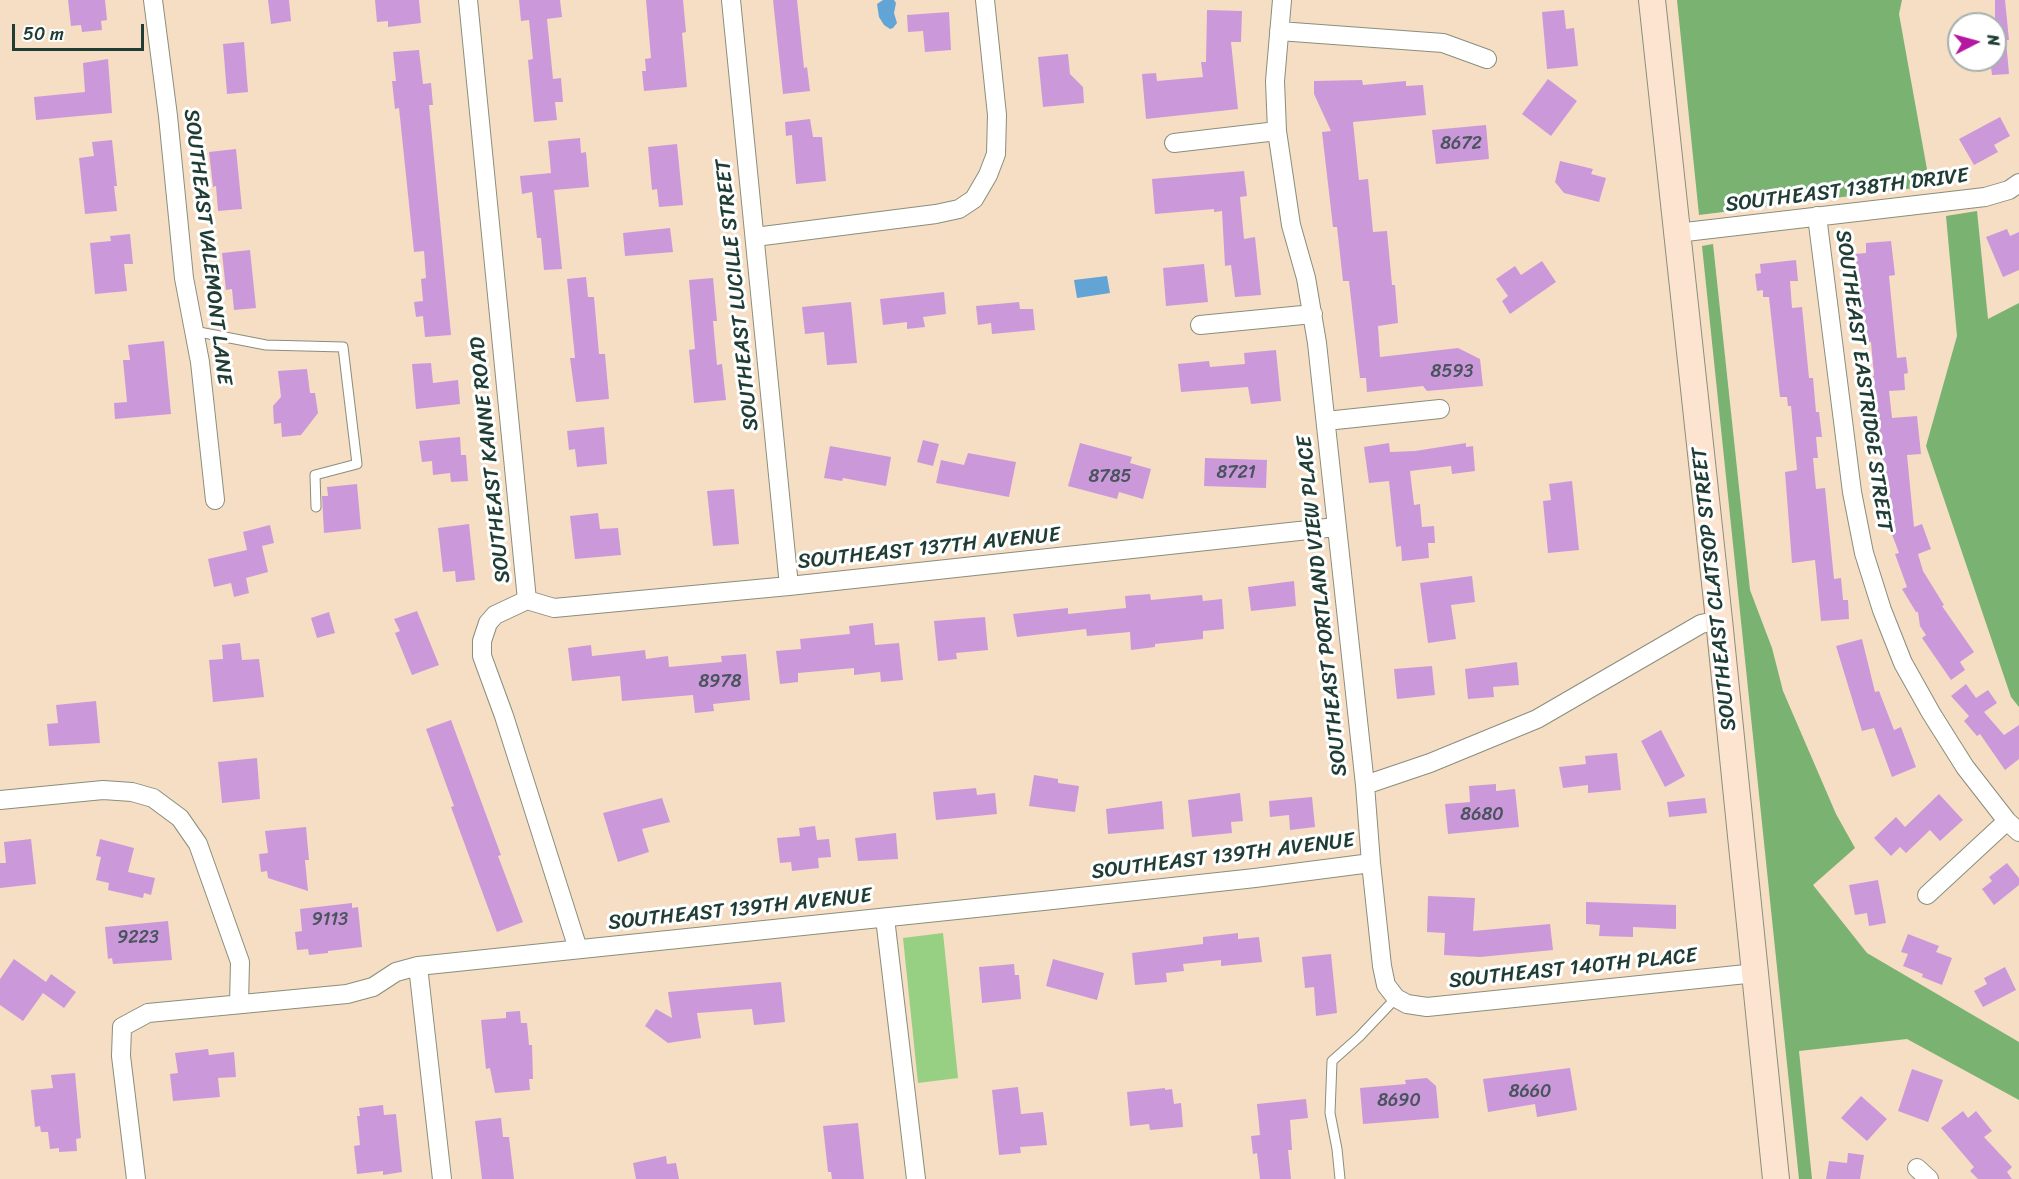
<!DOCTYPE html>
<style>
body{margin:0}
#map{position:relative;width:2019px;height:1179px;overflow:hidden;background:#f5dec3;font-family:Sriracha,sans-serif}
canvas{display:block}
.north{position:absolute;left:1947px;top:12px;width:60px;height:60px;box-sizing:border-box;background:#fff;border:2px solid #a5b1ae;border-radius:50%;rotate:84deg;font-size:16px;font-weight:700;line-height:24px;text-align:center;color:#1f3d34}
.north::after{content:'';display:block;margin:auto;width:21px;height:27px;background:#b5179e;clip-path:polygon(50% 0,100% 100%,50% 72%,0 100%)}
.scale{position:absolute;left:12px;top:24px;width:132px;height:27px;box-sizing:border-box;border:3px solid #1f3d34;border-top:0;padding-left:8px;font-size:18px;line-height:21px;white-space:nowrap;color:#1f3d34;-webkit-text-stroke:4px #fff;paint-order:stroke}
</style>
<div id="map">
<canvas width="2019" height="1179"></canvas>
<div class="north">N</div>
<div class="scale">50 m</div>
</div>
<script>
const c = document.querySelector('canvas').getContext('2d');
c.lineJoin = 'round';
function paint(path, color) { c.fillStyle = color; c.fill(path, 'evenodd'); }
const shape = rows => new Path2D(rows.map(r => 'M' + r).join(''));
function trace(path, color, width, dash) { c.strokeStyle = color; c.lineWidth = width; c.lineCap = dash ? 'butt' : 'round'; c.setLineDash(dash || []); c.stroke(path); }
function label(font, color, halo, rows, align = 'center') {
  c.font = font + ' Sriracha,sans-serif'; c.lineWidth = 6; c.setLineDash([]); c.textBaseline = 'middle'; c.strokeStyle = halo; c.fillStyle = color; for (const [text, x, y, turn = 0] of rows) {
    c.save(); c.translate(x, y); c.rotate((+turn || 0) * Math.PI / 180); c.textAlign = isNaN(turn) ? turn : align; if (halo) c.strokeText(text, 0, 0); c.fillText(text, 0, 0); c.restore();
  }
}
paint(shape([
 [943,933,958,1078,918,1083,903,938]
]), '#97d083');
paint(shape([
 [1677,0,1902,0,1899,14,1930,186,1699,215],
 [1977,211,1988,319,2019,303,2019,707,2011,697,1926,446,1957,336,1946,216],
 [1713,244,1750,590,1772,648,1783,691,1836,814,1855,848,1813,885,1867,953,2019,1042,2019,1100,1907,1039,1799,1051,1812,1179,1799,1179,1702,246]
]), '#79b271');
paint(shape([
 [883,0,894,0,896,3,894,13,897,23,893,28,890,29,884,25,879,17,877,4],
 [1107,276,1110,293,1077,298,1074,280]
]), '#63a4d6');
paint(shape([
 [68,0,105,0,107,20,101,21,102,30,82,32,81,25,71,26],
 [268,0,289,0,291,21,271,24],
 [375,0,419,0,421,23,388,27,388,21,377,22],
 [519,0,560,0,562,17,547,19,553,79,561,78,563,102,555,102,557,120,534,122,528,60,533,59,529,20,521,21],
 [646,0,683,0,686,32,682,33,687,87,644,91,642,71,646,71,645,59,651,58],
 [773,0,797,0,804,68,807,67,810,91,783,94],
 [1995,0,2005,0,2009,40,2006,40,2009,74,1992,75,1990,60,1995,60],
 [1207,10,1242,11,1241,42,1231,42,1238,109,1146,119,1142,74,1156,73,1157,81,1203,77,1201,62,1206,62],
 [1564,10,1566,29,1574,28,1578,66,1547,69,1542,12],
 [949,12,951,50,925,52,923,31,908,32,907,15],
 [244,42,248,92,227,94,223,44],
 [419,50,423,84,431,83,433,105,429,105,451,335,425,337,423,316,416,317,414,302,423,301,421,279,426,278,424,251,414,252,399,108,395,109,392,81,396,81,393,52],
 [1068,54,1070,74,1083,87,1084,103,1043,107,1038,57],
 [108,59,112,113,36,120,34,97,85,92,83,63],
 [1548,79,1577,101,1551,136,1522,114],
 [1362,80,1363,85,1406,81,1406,86,1423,85,1426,115,1353,122,1359,180,1368,179,1373,232,1387,231,1392,285,1395,285,1398,323,1378,326,1380,357,1458,348,1480,359,1483,386,1427,391,1423,386,1367,392,1366,378,1360,378,1349,281,1343,281,1337,227,1333,227,1322,132,1331,131,1314,94,1314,81],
 [2000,117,2010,136,1994,145,1998,152,1974,165,1959,139],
 [810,119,813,137,822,137,826,181,796,184,792,135,786,136,785,122],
 [1486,125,1489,159,1436,164,1432,130],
 [580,138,581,153,586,152,589,187,554,190,562,269,544,270,541,238,537,238,532,192,522,194,520,176,551,173,548,141],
 [112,140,117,186,114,186,117,211,85,214,79,158,94,156,92,142],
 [677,144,683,205,659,207,657,189,652,190,648,147],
 [236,149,242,209,218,211,216,186,213,187,209,152],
 [1560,161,1593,169,1591,174,1606,178,1599,202,1564,193,1555,182],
 [1244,171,1247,196,1240,197,1244,239,1255,237,1261,295,1235,297,1231,265,1225,266,1222,211,1214,212,1214,209,1155,214,1152,179],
 [670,228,673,252,625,256,623,233],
 [2007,229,2010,236,2019,232,2019,270,2003,277,1986,237],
 [130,234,133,264,124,264,127,291,95,294,90,243,111,241,110,236],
 [1891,241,1895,275,1889,276,1897,358,1906,357,1908,373,1904,374,1905,390,1889,391,1892,418,1917,416,1921,454,1907,455,1914,527,1922,524,1931,549,1918,554,1923,571,1944,605,1942,606,1974,652,1960,662,1965,670,1951,680,1922,638,1926,635,1920,626,1918,612,1916,612,1902,589,1907,587,1895,554,1899,553,1890,529,1883,457,1879,458,1874,404,1872,404,1870,376,1874,376,1871,342,1860,343,1856,298,1860,298,1855,254,1866,253,1866,243],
 [250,250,256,308,234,310,232,289,226,290,222,253],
 [1796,260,1798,281,1790,281,1792,308,1802,307,1809,378,1813,378,1816,412,1819,412,1822,437,1816,437,1818,458,1813,458,1816,489,1825,488,1834,579,1841,578,1843,600,1848,600,1849,619,1821,621,1815,560,1792,563,1785,472,1797,470,1791,406,1788,406,1787,397,1780,397,1769,297,1763,297,1763,290,1757,291,1755,274,1761,273,1760,264],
 [1542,261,1556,282,1510,314,1502,301,1508,296,1496,279,1515,266,1521,275],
 [1204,264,1208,302,1166,306,1163,268],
 [586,277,588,297,594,297,599,354,605,354,609,399,576,402,570,358,575,358,567,279],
 [713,278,717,321,713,321,717,365,722,364,726,400,694,403,689,350,695,349,689,280],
 [944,292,946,314,923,317,925,327,907,329,907,322,883,325,880,299],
 [851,302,857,363,827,365,824,332,805,334,802,307],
 [1019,302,1020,309,1033,309,1035,330,992,334,991,323,978,325,976,306],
 [164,341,171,414,115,419,114,403,127,402,123,360,130,360,128,345],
 [1276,350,1281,401,1251,404,1248,387,1181,392,1178,364,1209,361,1210,367,1245,364,1244,353],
 [431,363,433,383,458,380,460,404,416,409,412,364],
 [307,369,310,393,315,393,318,413,301,435,282,437,281,423,274,424,273,406,281,397,278,371],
 [604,427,607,464,577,467,575,449,569,450,567,431],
 [460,437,461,455,466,455,468,481,451,482,450,473,433,475,432,461,422,462,419,441],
 [923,440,939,444,933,466,917,462],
 [1080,443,1132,457,1130,463,1151,469,1143,499,1119,492,1117,499,1068,486],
 [1389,443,1390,452,1415,451,1466,443,1466,447,1473,446,1475,471,1452,474,1451,466,1410,471,1414,505,1420,504,1422,527,1434,526,1435,543,1428,543,1429,558,1402,561,1401,546,1396,547,1389,481,1369,483,1364,447],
 [830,446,891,457,886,486,843,478,842,481,824,478],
 [968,453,1016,462,1009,497,936,483,941,460,964,465],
 [1205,458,1267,460,1266,488,1204,486],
 [1572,481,1579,550,1548,553,1543,501,1551,500,1549,484],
 [357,484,361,529,324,533,322,496,328,496,327,487],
 [734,489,739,544,713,546,707,491],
 [598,513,600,529,618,528,621,555,575,559,570,516],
 [469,524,475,580,456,582,455,571,443,572,438,528],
 [270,525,274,543,262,546,268,572,246,578,249,593,234,597,231,583,214,587,208,559,247,550,243,532],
 [1472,576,1475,602,1451,605,1456,639,1428,643,1420,583],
 [1294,581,1296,606,1251,611,1248,587],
 [1150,594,1151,600,1202,595,1203,601,1222,599,1224,629,1203,631,1203,639,1155,644,1155,647,1131,650,1130,632,1087,636,1086,629,1017,637,1013,614,1068,608,1068,614,1126,608,1125,596],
 [417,611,439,665,412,675,395,633,400,631,394,619],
 [329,612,335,633,317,638,311,618],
 [985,617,988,650,956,653,957,659,938,661,934,621],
 [873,623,875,645,899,643,903,680,881,682,880,672,854,675,854,668,798,673,798,682,780,684,776,651,801,649,800,639,850,634,849,626],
 [1862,639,1875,692,1879,691,1894,730,1901,727,1916,767,1892,777,1874,728,1862,731,1836,646],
 [240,643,242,660,259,659,264,697,213,702,209,660,223,659,222,645],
 [591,645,592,656,645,650,646,659,668,656,669,667,722,662,721,656,746,654,750,700,713,704,714,711,695,713,693,695,622,701,620,676,572,681,568,648],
 [1517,662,1519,685,1493,687,1494,697,1468,699,1465,669],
 [1432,666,1435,695,1397,699,1394,669],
 [1966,684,1976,698,1988,690,1997,703,1984,712,2004,735,2019,725,2019,759,2005,770,1980,734,1977,736,1964,721,1969,716,1951,696],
 [96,701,100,743,49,746,47,724,58,723,56,705],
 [451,720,501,855,498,856,523,922,497,932,451,807,454,806,426,729],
 [1661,730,1685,776,1665,787,1641,741],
 [1617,753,1621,790,1588,793,1588,785,1563,788,1559,767,1586,764,1585,756],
 [257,758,260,799,222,803,218,762],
 [1034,775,1058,779,1058,783,1079,786,1075,812,1029,806],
 [1496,784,1496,791,1515,789,1519,827,1448,834,1445,804,1470,802,1469,786],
 [976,788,977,795,995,793,997,814,936,820,933,792],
 [1240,793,1243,821,1231,822,1232,833,1192,837,1188,800],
 [1939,794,1963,820,1940,841,1930,830,1906,853,1900,847,1891,856,1874,838,1896,817,1905,827],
 [1312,797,1315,827,1290,830,1289,815,1270,817,1269,801],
 [662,798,670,822,642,829,649,852,618,862,603,813],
 [1705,798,1707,813,1669,817,1667,802],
 [1162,801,1164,829,1108,834,1106,809],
 [815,826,817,840,829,839,831,857,818,858,819,868,792,871,791,862,780,863,777,838,800,836,799,828],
 [306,827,309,860,305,860,308,891,268,878,267,871,261,872,259,854,268,853,265,831],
 [896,833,898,859,858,861,855,838],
 [31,839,36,884,0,888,0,863,6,863,4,842],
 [100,839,134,848,128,872,155,878,151,895,144,893,143,898,108,890,109,883,96,880,101,857,96,856],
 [2007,863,2019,878,2019,885,1994,905,1982,889,1992,881,1989,877],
 [1878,880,1886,923,1869,926,1867,913,1855,915,1849,885],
 [1428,896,1475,898,1473,931,1550,924,1553,950,1480,957,1444,955,1445,933,1427,932],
 [1586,902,1676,905,1676,929,1633,927,1633,937,1599,936,1600,925,1586,924],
 [352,903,352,908,358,907,362,947,328,951,328,953,309,955,308,949,297,950,295,932,302,931,300,909],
 [168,921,172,960,113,964,112,958,108,959,105,927],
 [1238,933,1238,939,1259,937,1262,962,1221,966,1221,960,1183,964,1184,971,1166,973,1167,982,1135,985,1132,953,1203,944,1203,937],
 [1908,934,1939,946,1936,952,1952,958,1942,985,1922,977,1923,974,1903,966,1908,954,1901,952],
 [1331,954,1337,1013,1316,1016,1314,987,1305,988,1302,957],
 [14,959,46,982,51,974,76,992,64,1008,43,993,23,1021,0,1005,0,979],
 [1053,959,1104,973,1097,1000,1046,986],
 [1014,964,1015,975,1019,975,1021,999,982,1003,979,967],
 [2005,967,2016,990,1983,1007,1974,991,1987,984,1984,978],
 [781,982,785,1022,754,1025,752,1009,697,1013,701,1038,668,1043,645,1026,656,1009,672,1018,668,992],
 [520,1011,521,1023,527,1023,529,1045,532,1045,533,1079,529,1079,530,1090,495,1093,490,1068,486,1069,481,1020,506,1018,506,1012],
 [208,1049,209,1055,234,1052,236,1077,218,1078,220,1097,173,1101,170,1074,178,1073,175,1053],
 [1570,1068,1577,1110,1537,1117,1535,1104,1488,1112,1483,1079],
 [1912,1069,1943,1080,1928,1122,1898,1111],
 [75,1073,81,1138,76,1139,77,1151,59,1152,59,1148,50,1149,48,1132,41,1132,40,1126,35,1127,31,1090,53,1088,51,1075],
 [1427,1078,1436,1086,1439,1118,1363,1124,1360,1088,1406,1084,1405,1080],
 [1018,1087,1021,1114,1043,1112,1047,1145,1020,1147,1021,1153,999,1155,992,1090],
 [1165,1088,1165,1090,1172,1089,1174,1104,1181,1103,1183,1127,1150,1130,1149,1124,1130,1126,1127,1092],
 [1861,1096,1887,1119,1867,1141,1841,1118],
 [1306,1099,1308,1118,1290,1120,1292,1150,1288,1150,1291,1179,1260,1179,1257,1153,1253,1154,1251,1136,1260,1135,1257,1104],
 [383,1105,384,1115,396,1114,402,1172,383,1175,383,1171,357,1174,354,1146,360,1145,357,1116,360,1116,359,1108],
 [1963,1111,1968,1118,1976,1111,1992,1131,1984,1137,2012,1167,2007,1172,2012,1179,1978,1179,1970,1171,1974,1167,1941,1128],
 [501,1118,503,1137,509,1137,514,1179,482,1179,475,1121],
 [858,1123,864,1179,832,1179,831,1172,828,1172,823,1126],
 [1848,1153,1864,1155,1860,1179,1826,1179,1829,1161,1847,1163],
 [666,1156,667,1164,676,1163,679,1179,636,1179,633,1163]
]), '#cb99da');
const lane = shape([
 [194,331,266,345,343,347,357,464,315,475,316,507],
 [1340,1179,1337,1149,1330,1113,1332,1061,1359,1037,1396,998]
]);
const street = shape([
 [153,0,168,116,184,278,200,362,215,500],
 [468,0,527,600],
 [731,0,789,586],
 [1282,0,1275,81,1277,131,1291,225,1306,278,1317,343,1365,785,1371,863,1382,966,1386,985,1396,998,1407,1004,1427,1007,1756,973],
 [1279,31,1443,43,1487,59],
 [1174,143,1277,131],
 [1817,216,1852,492,1864,553,1882,610,1903,663,1931,713,1965,767,2007,821,2019,832],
 [1677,233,1985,197,2009,190,2019,183],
 [755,237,936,214,959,209,974,199,988,175,996,154,997,115,985,0],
 [1200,325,1313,314],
 [1326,421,1440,409],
 [527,600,554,608,789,586,1336,527],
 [527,600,495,615,488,623,482,641,482,656,504,716,578,949],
 [1365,785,1430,763,1537,719,1701,624,1719,620],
 [0,800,103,790,132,792,153,798,180,818,198,844,240,962,239,1004],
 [1927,895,2007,821],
 [885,918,916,1179],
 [418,966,442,1179],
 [1917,1168,1929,1179],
 [136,1179,121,1056,122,1027,148,1013,347,994,373,987,396,972,418,966,1043,901,1255,878,1371,863]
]);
const secondary = shape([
 [1652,0,1719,620,1776,1179]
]);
trace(lane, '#8a8e7c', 11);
trace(street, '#8a8e7c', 20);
trace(secondary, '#8a8e7c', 28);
trace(lane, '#fff', 9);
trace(street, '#fff', 18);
trace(secondary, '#fde4d1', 26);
label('18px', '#4a545e', null, [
 ["8672",1461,144],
 ["8593",1452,372],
 ["8721",1236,473],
 ["8785",1110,477],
 ["8978",720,682],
 ["8680",1482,815],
 ["9113",330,920],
 ["9223",138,938],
 ["8660",1530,1092],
 ["8690",1399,1101]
]);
label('21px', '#1f3d34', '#fff', [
 ["SOUTHEAST 138TH DRIVE",1847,191,-7],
 ["SOUTHEAST VALEMONT LANE",207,247,83],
 ["SOUTHEAST LUCILLE STREET",738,295,-96],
 ["SOUTHEAST EASTRIDGE STREET",1863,381,82],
 ["SOUTHEAST KANNE ROAD",491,460,-96],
 ["SOUTHEAST 137TH AVENUE",929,549,-6],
 ["SOUTHEAST CLATSOP STREET",1715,589,-96],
 ["SOUTHEAST PORTLAND VIEW PLACE",1323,606,-96],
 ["SOUTHEAST 139TH AVENUE",1223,857,-7],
 ["SOUTHEAST 139TH AVENUE",740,910,-6],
 ["SOUTHEAST 140TH PLACE",1573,969,-6]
]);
</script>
